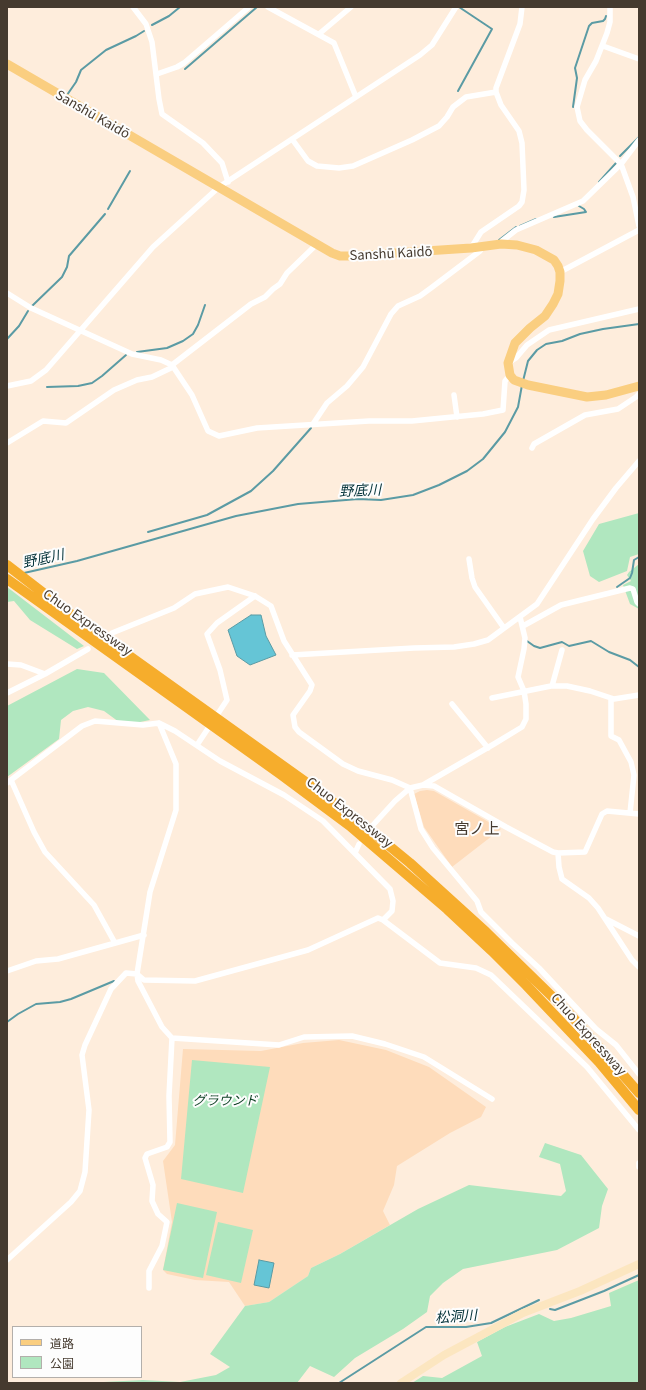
<!DOCTYPE html>
<meta charset="utf-8">
<style>
body{margin:0}
#map{position:relative;width:646px;height:1390px;overflow:hidden;background:#feeddc;font-family:Georgia,"Noto Sans JP",serif}
canvas{display:block}
.frame{position:absolute;inset:0;border:8px solid #453a2f;pointer-events:none}
.legend{position:absolute;left:12px;top:1326px;width:130px;height:52px;box-sizing:border-box;background:#fdfdfd;border:1px solid #b3afab;margin:0;padding:5px 7px;list-style:none;font-size:12px;color:#453a2f}
.legend li{display:flex;align-items:center;gap:8px;height:20px}
.legend b{width:20px;border:1px solid #b3afab}
</style>
<div id="map">
<canvas width="646" height="1390"></canvas>
<div class="frame"></div>
<ul class="legend">
<li><b style="height:5px;background:#face80"></b>道路</li>
<li><b style="height:11px;background:#b0e7bf"></b>公園</li>
</ul>
</div>
<script>
const c = document.querySelector('canvas').getContext('2d');
c.lineJoin = 'round';
function paint(path, color) { c.fillStyle = color; c.fill(path, 'evenodd'); }
const shape = rows => new Path2D(rows.map(r => 'M' + r).join(''));
function trace(path, color, width, dash) { c.strokeStyle = color; c.lineWidth = width; c.lineCap = dash ? 'butt' : 'round'; c.setLineDash(dash || []); c.stroke(path); }
function label(font, color, halo, rows, align = 'center') {
  c.font = font + ' Georgia,"Noto Sans JP",serif'; c.lineWidth = 4; c.setLineDash([]); c.textBaseline = 'middle'; c.strokeStyle = halo; c.fillStyle = color; for (const [text, x, y, turn = 0] of rows) {
    c.save(); c.translate(x, y); c.rotate((+turn || 0) * Math.PI / 180); c.textAlign = isNaN(turn) ? turn : align; if (halo) c.strokeText(text, 0, 0); c.fillText(text, 0, 0); c.restore();
  }
}
paint(shape([
 [427,790,434,791,501,829,452,867,424,827,414,794,420,791],
 [339,1040,386,1050,429,1067,486,1107,481,1117,450,1133,397,1166,394,1185,383,1211,390,1225,340,1254,311,1268,308,1276,269,1302,245,1306,229,1282,195,1280,167,1274,163,1270,172,1222,163,1161,175,1145,183,1049,261,1051,303,1043]
]), '#fedcbb');
paint(shape([
 [639,513,639,554,630,557,627,571,599,582,590,576,583,551,599,524],
 [639,564,639,609,630,604,623,585,631,581,627,575,629,572],
 [7,587,84,646,77,649,30,620,14,601,7,602],
 [77,669,104,673,150,720,140,722,119,722,104,711,88,707,73,711,61,720,59,739,7,777,7,706],
 [192,1060,270,1067,243,1193,181,1179],
 [545,1143,581,1155,608,1189,602,1206,599,1228,557,1250,463,1269,443,1283,430,1296,427,1312,403,1329,355,1358,334,1377,310,1366,297,1383,84,1383,143,1380,180,1382,216,1375,230,1367,210,1354,245,1306,269,1302,308,1276,311,1268,340,1254,418,1209,469,1185,561,1196,566,1191,560,1164,539,1157],
 [177,1203,217,1212,203,1278,163,1270],
 [218,1222,253,1230,241,1283,206,1275],
 [639,1280,639,1383,412,1383,423,1376,442,1378,482,1356,477,1342,505,1327,539,1314,554,1321,571,1318,611,1306,609,1293]
]), '#b0e7bf');
const water = shape([
 [251,615,261,615,266,636,276,655,250,665,237,656,228,630,251,615],
 [259,1260,274,1263,269,1288,254,1285,259,1260]
]);
paint(water, '#65c5d6');
trace(water, '#5b9ba4', 1);
trace(shape([
 [152,25,169,16,180,7],
 [185,69,257,7],
 [458,91,492,29,459,7],
 [67,95,76,82,81,70,106,50,136,36,144,31],
 [573,107,577,78,575,68,589,26,592,23,603,21,605,19,606,16],
 [620,156,639,137],
 [599,182,616,163],
 [108,209,130,171],
 [554,217,586,212,584,209,579,206],
 [520,226,536,219],
 [499,240,516,227],
 [32,306,62,277,67,267,69,256,105,214],
 [7,339,19,326,28,311],
 [137,352,167,348,183,341,193,334,198,325,205,305],
 [523,381,528,361,537,350,546,344,562,341,580,334,603,329,639,324],
 [47,387,78,386,92,383,102,376,126,355],
 [148,532,207,515,251,491,273,471,311,428],
 [24,573,77,561,236,516,298,504,358,499,381,500,413,495,439,485,467,471,483,459,505,432,518,407,522,385],
 [617,587,630,578,632,573,634,560,639,557],
 [527,641,534,646,540,648,562,642,569,646,591,641,609,652,630,660,639,667],
 [7,1022,18,1014,36,1004,60,1002,71,999,114,981],
 [550,1309,555,1310,604,1291,639,1275],
 [339,1383,426,1327,466,1327,491,1323,539,1300]
]), '#5b9ba4', 2);
trace(shape([
 [133,7,146,24,152,42,159,99,162,114,203,143,222,163,228,182],
 [268,7,334,43,356,97],
 [610,7,610,22,607,33,596,61,585,80,577,107,580,121,587,130,621,164,633,197,639,226],
 [319,34,351,7],
 [603,46,639,59],
 [157,74,177,67,184,63,249,7],
 [292,139,308,161,317,166,339,168,353,166,412,140,439,126,447,117,453,107,466,97,496,92],
 [501,244,502,241,516,230,583,201,621,164,639,140],
 [471,248,481,232,519,206,522,202,524,190,522,143,519,131,501,105,496,92,496,88,520,24,522,7],
 [560,272,639,230],
 [7,293,31,308,132,354,161,360,172,365,192,395,208,431,219,436,257,428,369,421,412,421,483,414,503,410,505,381,510,375],
 [508,363,516,358,527,345,549,330,639,309],
 [172,365,251,304,265,297,273,289,280,284,287,273,317,244],
 [7,386,31,381,46,370,153,247,219,187,420,55,432,45,456,7],
 [454,395,457,417],
 [313,424,327,403,347,386,363,367,391,314,398,306,420,296,431,288,480,251,482,247],
 [7,443,43,421,66,423,114,390,137,380,152,377,173,367],
 [532,448,534,444,585,415,618,409,636,397,639,394],
 [469,559,472,578,475,587,504,628],
 [523,626,561,605,630,588,633,589,637,602,639,604],
 [112,633,174,608,195,594,228,587,255,596,271,606,284,641,312,685,310,691,293,715,295,727,299,732,343,764,358,771,392,780,410,788],
 [292,655,414,648,454,647,474,644,488,640,537,604,593,519,616,488,639,461],
 [7,664,21,665,45,674],
 [552,686,562,650],
 [7,693,45,674,88,649],
 [492,698,551,686,567,686,590,691,614,699,639,695],
 [611,698,611,736,619,740,631,762,634,775,630,813],
 [452,704,488,748],
 [159,723,176,764,176,810,150,892,137,974,138,981,162,1027,172,1038,279,1045,304,1037,352,1036,385,1044,424,1057,492,1099],
 [197,745,227,700,220,670,207,634,217,623,255,596],
 [11,780,34,832,45,852,94,905,115,943],
 [7,783,82,726,95,721,143,725,159,723,175,731,220,761,284,795,323,821,390,889,393,901,392,911,383,920,440,963,476,968,491,975,587,1067,639,1130],
 [423,785,434,786,506,827,553,852,558,853,585,852,602,814,607,811,639,814],
 [410,788,421,829,433,848,477,901,481,912,512,943,539,968,596,1029,616,1045,639,1074],
 [373,825,395,801,410,788,423,785,494,744,522,727,526,719,526,704,524,691,518,677,524,649,525,638,520,617],
 [355,853,359,844],
 [558,853,559,867,562,879,589,898,598,908,632,960,639,967],
 [606,919,639,936],
 [7,971,36,961,58,959,144,935],
 [639,1163,639,1167],
 [7,1260,71,1202,80,1191,85,1172,89,1110,82,1055,85,1045,111,989,126,973,137,974,144,980,195,981,308,950,378,918,383,920],
 [149,1288,149,1271,162,1246,167,1222,158,1214,152,1201,153,1185,145,1158,147,1154,167,1147,170,1142,169,1096,172,1038]
]), '#fff', 5.5);
trace(shape([
 [401,1383,444,1355,523,1313,580,1291,639,1264]
]), '#fce6c0', 8);
trace(shape([
 [7,64,332,253,340,256,350,256,471,248,501,244,517,245,536,250,554,260,558,266,560,272,560,281,558,294,553,304,545,316,530,328,515,343,508,363,510,375,514,380,528,385,587,397,606,395,639,386]
]), '#face80', 9);
trace(shape([
 [7,565,68,612,310,785,365,826,410,863,486,932,568,1012,639,1093],
 [7,579,280,774,350,826,447,909,492,951,526,985,599,1062,639,1110]
]), '#f6ad2c', 10);
label('13px', '#453a2f', '#fdfdfd', [
 ["Sanshū Kaidō",93,114,30],
 ["Sanshū Kaidō",391,253,-3],
 ["Chuo Expressway",88,622,35],
 ["Chuo Expressway",350,812,38],
 ["Chuo Expressway",589,1034,48]
]);
label('italic 13px', '#093d20', '#fdfdfd', [
 ["グラウンド",225,1100]
]);
label('italic 14px', '#003037', '#fdfdfd', [
 ["野底川",360,490,-2],
 ["野底川",43,558,-12],
 ["松洞川",456,1316,-4]
]);
label('15px', '#453a2f', '#fdfdfd', [
 ["宮ノ上",477,828]
]);
</script>
